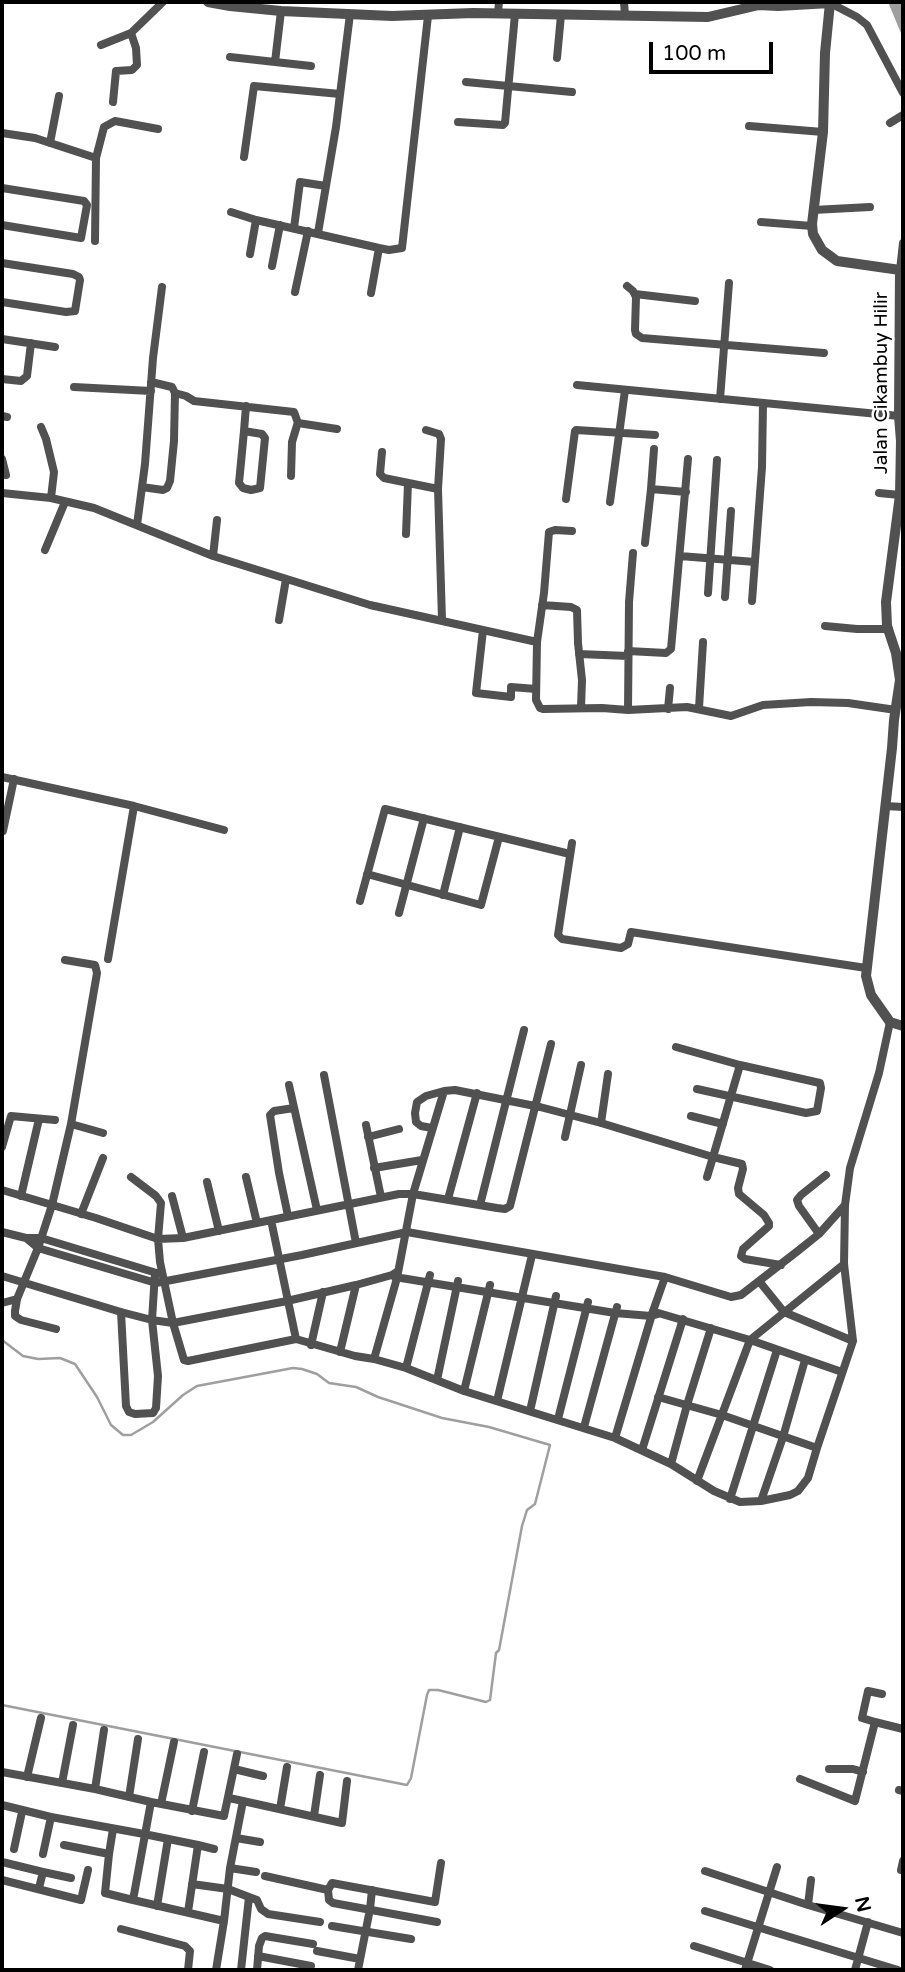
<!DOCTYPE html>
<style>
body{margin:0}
#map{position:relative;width:905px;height:1972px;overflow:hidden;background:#fff;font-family:"Varela Round",sans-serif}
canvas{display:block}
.frame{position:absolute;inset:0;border:4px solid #000;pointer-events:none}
.north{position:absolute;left:807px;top:1874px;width:70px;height:70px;-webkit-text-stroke:5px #fff;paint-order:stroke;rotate:77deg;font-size:19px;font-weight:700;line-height:28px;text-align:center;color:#000}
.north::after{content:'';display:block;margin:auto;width:24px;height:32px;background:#000;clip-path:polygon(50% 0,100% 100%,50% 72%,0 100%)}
.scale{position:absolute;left:649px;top:42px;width:124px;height:32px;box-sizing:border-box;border:4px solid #000;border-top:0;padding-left:9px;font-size:21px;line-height:24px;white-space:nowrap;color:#000;-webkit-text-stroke:5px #fff;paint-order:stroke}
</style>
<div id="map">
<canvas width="905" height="1972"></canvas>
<div class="frame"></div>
<div class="north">N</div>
<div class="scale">100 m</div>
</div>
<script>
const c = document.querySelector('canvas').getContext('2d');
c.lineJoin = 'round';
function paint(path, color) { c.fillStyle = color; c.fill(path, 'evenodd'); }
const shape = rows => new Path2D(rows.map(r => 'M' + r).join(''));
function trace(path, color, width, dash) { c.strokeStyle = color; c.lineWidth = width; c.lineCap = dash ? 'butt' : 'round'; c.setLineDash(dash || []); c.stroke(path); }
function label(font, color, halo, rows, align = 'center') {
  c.font = font + ' "Varela Round",sans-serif'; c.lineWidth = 5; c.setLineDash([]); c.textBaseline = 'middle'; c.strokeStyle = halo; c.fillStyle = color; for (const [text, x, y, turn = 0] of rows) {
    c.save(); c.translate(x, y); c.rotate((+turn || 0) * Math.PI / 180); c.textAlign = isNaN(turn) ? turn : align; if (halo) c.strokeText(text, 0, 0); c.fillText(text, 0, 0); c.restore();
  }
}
paint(shape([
 [888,2,903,2,903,38]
]), '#9f9f9f');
trace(shape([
 [2,1340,23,1356,38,1359,60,1358,75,1364,97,1397,111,1425,123,1435,131,1435,153,1422,183,1395,197,1386,293,1368,302,1369,317,1374,329,1383,356,1387,378,1397,442,1418,489,1427,550,1445,535,1504,527,1510,522,1526,502,1634,499,1650,496,1653,490,1700,486,1702,438,1690,429,1690,427,1695,411,1778,407,1785,2,1705]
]), '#9f9f9f', 2.5);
trace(shape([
 [624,2,625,15],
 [830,3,857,17,867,25,903,93],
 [498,13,499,2],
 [101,45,131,33,163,2],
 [230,57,311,66],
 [557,58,561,15],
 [275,62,281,11],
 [466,82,572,92],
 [113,102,116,71,132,70,137,65,136,48,131,33],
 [458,122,503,125,505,123,515,14],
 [890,123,903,115],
 [749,126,823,132],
 [2,133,35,138,96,158,104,127,115,121,158,129],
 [50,143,59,96],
 [244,157,254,86,340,94],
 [2,188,84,201,87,205,81,238,2,225],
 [813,210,870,207],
 [231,212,256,220,379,248,389,250,402,248,428,16],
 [761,222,812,226],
 [294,228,300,182,326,186],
 [318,233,336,127,350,14],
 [95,241,96,158],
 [250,254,256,220],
 [2,263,73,274,79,277,80,280,75,311,66,312,2,302],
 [272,266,280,225],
 [900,270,903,243],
 [627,286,633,291,636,297,635,330,636,334,642,338,824,353],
 [295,292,308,231],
 [371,293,379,248],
 [635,294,695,301],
 [2,339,55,347],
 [2,379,21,381,27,376,31,343],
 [577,385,899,416],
 [74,387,151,391],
 [175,393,186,396,194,401,294,412,298,423,337,429],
 [720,399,729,283],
 [2,416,7,417],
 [41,427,46,439,54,472,51,498],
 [426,430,439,434,441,439,438,489,442,620],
 [244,431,262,434,265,438,260,488,251,490,243,488,239,483,244,431,246,406],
 [382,452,380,474,384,478,438,489],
 [2,459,6,475],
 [291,476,292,442,298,422],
 [142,487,163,490,167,488,170,481,174,441,175,393,172,387,151,382],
 [651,489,654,449],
 [2,493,51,498,94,508,213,556,370,605,537,642,536,700,540,708,543,709,602,708,628,710,687,707,731,716,763,705,811,702,848,703,896,710],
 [879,493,900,495],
 [566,499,575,431,576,430,655,435],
 [610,502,625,390],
 [137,525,145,464,153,358,162,287],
 [406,534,408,483],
 [645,543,651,489,686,492],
 [45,550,65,502],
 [213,556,217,520],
 [680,556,755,562],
 [708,593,717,460],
 [725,597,731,511],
 [752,601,762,467,763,403],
 [542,605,571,607,577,610,578,643,582,680,581,708],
 [279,620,286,579],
 [825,626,857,629,889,629],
 [483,630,476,693,511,697,511,687,536,689],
 [537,642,544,593,549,532,555,530,572,531],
 [628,651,666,653,671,649,688,459],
 [579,654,628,656],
 [699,708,703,642],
 [668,709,670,688],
 [628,710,629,602,633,553],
 [2,777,134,806,224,830],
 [885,806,903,807],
 [3,831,14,779],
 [572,843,558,935,562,939,621,948,628,944,631,932,866,968],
 [367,874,481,905,499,837],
 [443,895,460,827],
 [360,901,385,809,570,854],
 [399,913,424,818],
 [108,959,134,806],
 [676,1047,740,1065,713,1157,742,1164,743,1169,738,1188,739,1194,764,1215,769,1223,769,1226,743,1249,741,1256,745,1259,781,1265],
 [324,1075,356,1243],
 [289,1085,317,1210],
 [697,1089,806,1113,817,1111,821,1088,820,1083,740,1065],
 [691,1116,723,1124],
 [601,1123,608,1074],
 [71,1124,103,1133],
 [366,1125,381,1197],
 [432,1128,421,1126,416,1122,415,1113,417,1102,426,1096,444,1091],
 [368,1137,399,1129],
 [565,1137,581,1065],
 [2,1147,11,1116,55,1120],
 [374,1168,422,1160],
 [131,1177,156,1196,161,1203,158,1239,160,1262,173,1323,184,1360,188,1361,296,1339,355,1356,374,1359,397,1278,413,1194,497,1208,505,1209,510,1206,551,1044],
 [246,1177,257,1223],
 [207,1182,219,1231],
 [2,1190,96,1218,158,1239,183,1238],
 [21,1196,39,1119],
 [172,1196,183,1238,399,1194,413,1194,444,1091,455,1090,540,1107,601,1123,713,1157,707,1177],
 [448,1199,477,1093],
 [480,1205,524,1030],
 [81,1214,103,1158],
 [288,1216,279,1173,270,1115,274,1111,294,1108],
 [271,1220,296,1339],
 [2,1232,26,1238,41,1238,160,1274],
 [819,1234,799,1206,797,1200,801,1195,826,1175],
 [26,1238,38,1248,156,1283,302,1255,407,1232,665,1277,731,1297,741,1295,799,1250,819,1234,845,1205],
 [2,1276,121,1312,152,1320,173,1323,287,1301,356,1285,392,1275,398,1271],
 [395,1277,615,1313,651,1316,658,1314],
 [759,1281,784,1312,853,1341],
 [2,1303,17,1299],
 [121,1312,126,1406,129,1412,135,1414,153,1413,156,1408,158,1376,152,1320,155,1273],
 [655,1312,750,1340,842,1372],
 [56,1329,21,1320,15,1316,15,1311,17,1299,38,1248,52,1205,71,1124,97,973,95,965,65,960],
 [311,1345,323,1292],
 [340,1352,356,1285],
 [374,1359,406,1368,464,1391,615,1438,671,1464,714,1491,740,1502,761,1501,790,1495,798,1491,808,1478,817,1448],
 [406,1368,430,1275],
 [437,1380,458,1281],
 [464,1391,490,1285],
 [658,1397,722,1415,817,1448,853,1341,844,1264,845,1205,850,1168,879,1073,890,1022],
 [497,1401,532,1255],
 [530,1411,556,1296],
 [558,1419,588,1302],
 [584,1427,617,1307],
 [615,1438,653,1311,665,1277],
 [642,1450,683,1319],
 [671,1464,687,1405,711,1328],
 [697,1481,750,1340,844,1264],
 [730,1499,777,1350],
 [761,1501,783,1437,805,1360],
 [875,1722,862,1718,868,1691,882,1694],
 [234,1769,263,1776],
 [829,1769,853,1769,863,1772],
 [2,1772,95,1789,151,1802,133,1900,224,1921],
 [27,1777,41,1718],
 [800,1779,855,1801,875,1722,903,1729],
 [62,1783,73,1725],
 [95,1789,104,1730],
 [899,1790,903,1791],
 [129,1797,138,1739],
 [243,1801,342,1823,347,1781],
 [151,1802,224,1816,237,1754],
 [161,1804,174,1742],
 [2,1805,51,1817],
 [280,1809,287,1767],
 [192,1811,204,1752],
 [314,1816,320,1775],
 [236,1838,260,1842],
 [64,1845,109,1854,105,1893,133,1900],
 [198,1845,214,1849],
 [14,1849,22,1812],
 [43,1854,51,1817,144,1834,198,1845,188,1912],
 [109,1854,113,1829],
 [2,1862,43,1872],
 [230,1868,256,1872],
 [901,1870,903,1861],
 [705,1871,808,1905,903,1933],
 [265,1876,328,1890],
 [2,1880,81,1900,88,1870],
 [192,1884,228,1889,249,1897,241,1970],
 [39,1888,43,1872,71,1878],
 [249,1897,257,1900,261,1909,268,1914,320,1922],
 [808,1905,811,1880],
 [157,1906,168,1839],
 [705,1911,898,1970],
 [437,1922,333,1903,329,1900,328,1890,332,1883,435,1902,441,1863],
 [332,1926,411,1939],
 [121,1929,185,1946,190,1951,188,1970],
 [694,1946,770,1970],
 [317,1951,360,1959],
 [258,1956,311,1966],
 [216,1970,224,1921,230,1868,243,1801,229,1798],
 [257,1970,259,1946,262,1938,265,1936,313,1944],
 [358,1970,370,1909,372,1890],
 [745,1970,777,1867],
 [855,1970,868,1922]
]), '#515151', 8);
trace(shape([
 [208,2,230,6,281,11,392,16,473,13,708,17,759,5,778,6,830,3],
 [830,3,825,53,823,132,812,224,813,234,822,250,837,261,900,270,899,416,901,441,900,495,886,602,887,626,896,653,900,680,894,720,892,748,866,976,871,995,890,1022,903,1026]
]), '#515151', 10);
label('19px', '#000', '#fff', [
 ["Jalan Cikambuy Hilir",882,383,-90]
]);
</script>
